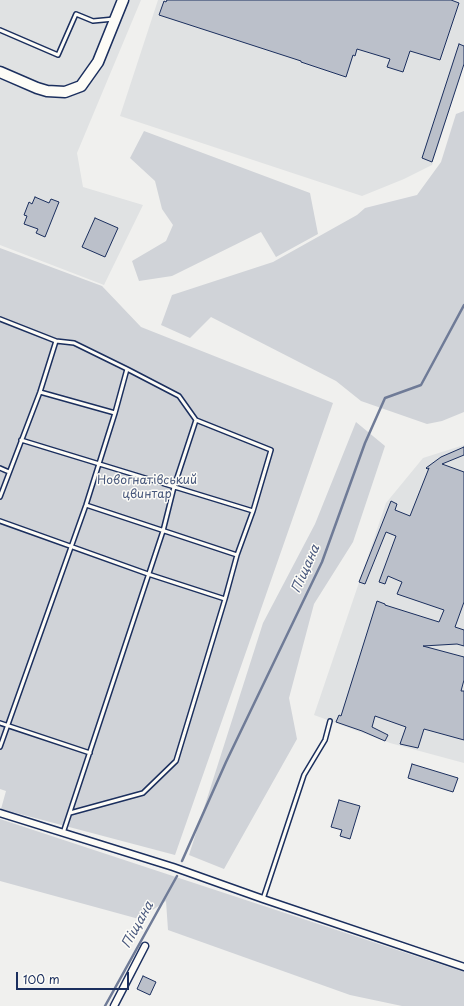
<!DOCTYPE html>
<meta charset="utf-8">
<style>
body{margin:0}
#map{position:relative;width:464px;height:1006px;overflow:hidden;background:#f0f0ee;font-family:"Playpen Sans",sans-serif}
canvas{display:block}
.scale{position:absolute;left:16px;top:972px;width:113px;height:18px;box-sizing:border-box;border:2px solid #1b2f5e;border-top:0;padding-left:5px;font-size:12px;line-height:14px;white-space:nowrap;color:#1b2f5e;-webkit-text-stroke:3px #fdfcf7;paint-order:stroke}
</style>
<div id="map">
<canvas width="464" height="1006"></canvas>
<div class="scale">100 m</div>
</div>
<script>
const c = document.querySelector('canvas').getContext('2d');
c.lineJoin = 'round';
function paint(path, color) { c.fillStyle = color; c.fill(path, 'evenodd'); }
const shape = rows => new Path2D(rows.map(r => 'M' + r).join(''));
function trace(path, color, width, dash) { c.strokeStyle = color; c.lineWidth = width; c.lineCap = dash ? 'butt' : 'round'; c.setLineDash(dash || []); c.stroke(path); }
function label(font, color, halo, rows, align = 'center') {
  c.font = font + ' "Playpen Sans",sans-serif'; c.lineWidth = 3; c.setLineDash([]); c.textBaseline = 'middle'; c.strokeStyle = halo; c.fillStyle = color; for (const [text, x, y, turn = 0] of rows) {
    c.save(); c.translate(x, y); c.rotate((+turn || 0) * Math.PI / 180); c.textAlign = isNaN(turn) ? turn : align; if (halo) c.strokeText(text, 0, 0); c.fillText(text, 0, 0); c.restore();
  }
}
paint(shape([
 [0,0,141,0,77,153,83,187,143,205,104,285,0,245],
 [158,0,464,0,464,64,432,165,404,179,362,196,120,116],
 [464,445,464,763,390,743,314,715,386,503,423,458]
]), '#e0e2e3');
paint(shape([
 [464,111,464,412,442,421,427,424,361,401,336,381,211,317,190,338,161,325,172,295,273,262,357,215,365,208,417,195,441,162,456,114],
 [144,131,310,193,318,234,276,257,261,232,172,276,139,281,132,261,166,241,173,225,162,209,155,181,130,158],
 [0,248,102,286,141,327,333,403,175,855,1,809,6,791,0,789],
 [356,422,385,446,353,542,314,604,289,698,297,739,224,869,189,855,263,623,315,524],
 [0,819,464,972,464,1006,402,1006,350,995,168,930,166,901,139,919,0,881]
]), '#d0d3d8');
trace(shape([
 [182,861,226,762,322,562,365,443,385,398,421,385,464,305],
 [105,1006,177,876]
]), '#6f7b97', 2.5);
const building = shape([
 [167,0,451,0,459,3,440,60,410,51,403,72,387,67,390,59,357,49,355,56,353,55,346,77,301,62,301,61,159,15,164,1,166,2,167,0],
 [459,44,464,46,464,64,432,162,422,158,459,44],
 [35,197,49,203,51,199,59,202,45,237,36,233,38,229,24,224,27,216,24,215,29,202,32,204,35,197],
 [95,218,118,228,105,257,82,247,95,218],
 [464,447,464,455,442,464,464,472,464,602,455,627,464,630,464,646,457,644,423,646,464,657,464,680,461,691,464,691,464,740,424,729,418,748,400,744,406,727,375,716,372,727,388,735,385,741,362,731,336,722,339,715,341,716,377,601,385,604,385,605,439,622,444,610,397,594,402,582,388,576,385,584,379,582,396,536,386,532,365,584,359,582,391,501,397,504,395,510,410,516,429,468,427,469,426,468,441,457,464,447],
 [412,764,458,778,453,792,408,778,412,764],
 [339,800,360,806,350,839,340,836,342,830,331,827,339,800],
 [143,976,156,982,150,995,137,989,143,976]
]);
paint(building, '#bbc0ca');
trace(building, '#1b2f5e', 1);
const lane = shape([
 [0,30,58,55,76,14,93,21,114,19],
 [0,319,56,341,40,392,0,497],
 [40,392,115,413],
 [21,440,253,511],
 [0,468,9,472],
 [86,505,237,555],
 [0,521,148,574,225,599],
 [0,723,90,753],
 [0,747,86,505,115,413,127,369,74,343,56,341],
 [70,813,143,793,176,761,225,599,237,555,253,511,271,450,196,420,179,396,127,369],
 [63,833,163,531,174,487,196,420],
 [263,899,304,775,325,740,330,721]
]);
const street = shape([
 [0,813,173,867,263,899,464,967],
 [114,1006,145,946]
]);
const primary = shape([
 [0,72,37,88,47,91,65,92,81,86,98,62,123,0]
]);
trace(lane, '#1b2f5e', 6);
trace(street, '#1b2f5e', 9);
trace(primary, '#1b2f5e', 13);
trace(lane, '#fdfcf7', 3);
trace(street, '#fdfcf7', 6);
trace(primary, '#fdfcf7', 10);
label('12px', '#48587c', '#fdfcf7', [
 ["Новогнатівський",147,481],
 ["цвинтар",147,495]
]);
label('italic 13px', '#4c5b7f', '#fdfcf7', [
 ["Піщана",306,569,-66],
 ["Піщана",138,925,-61]
]);
</script>
